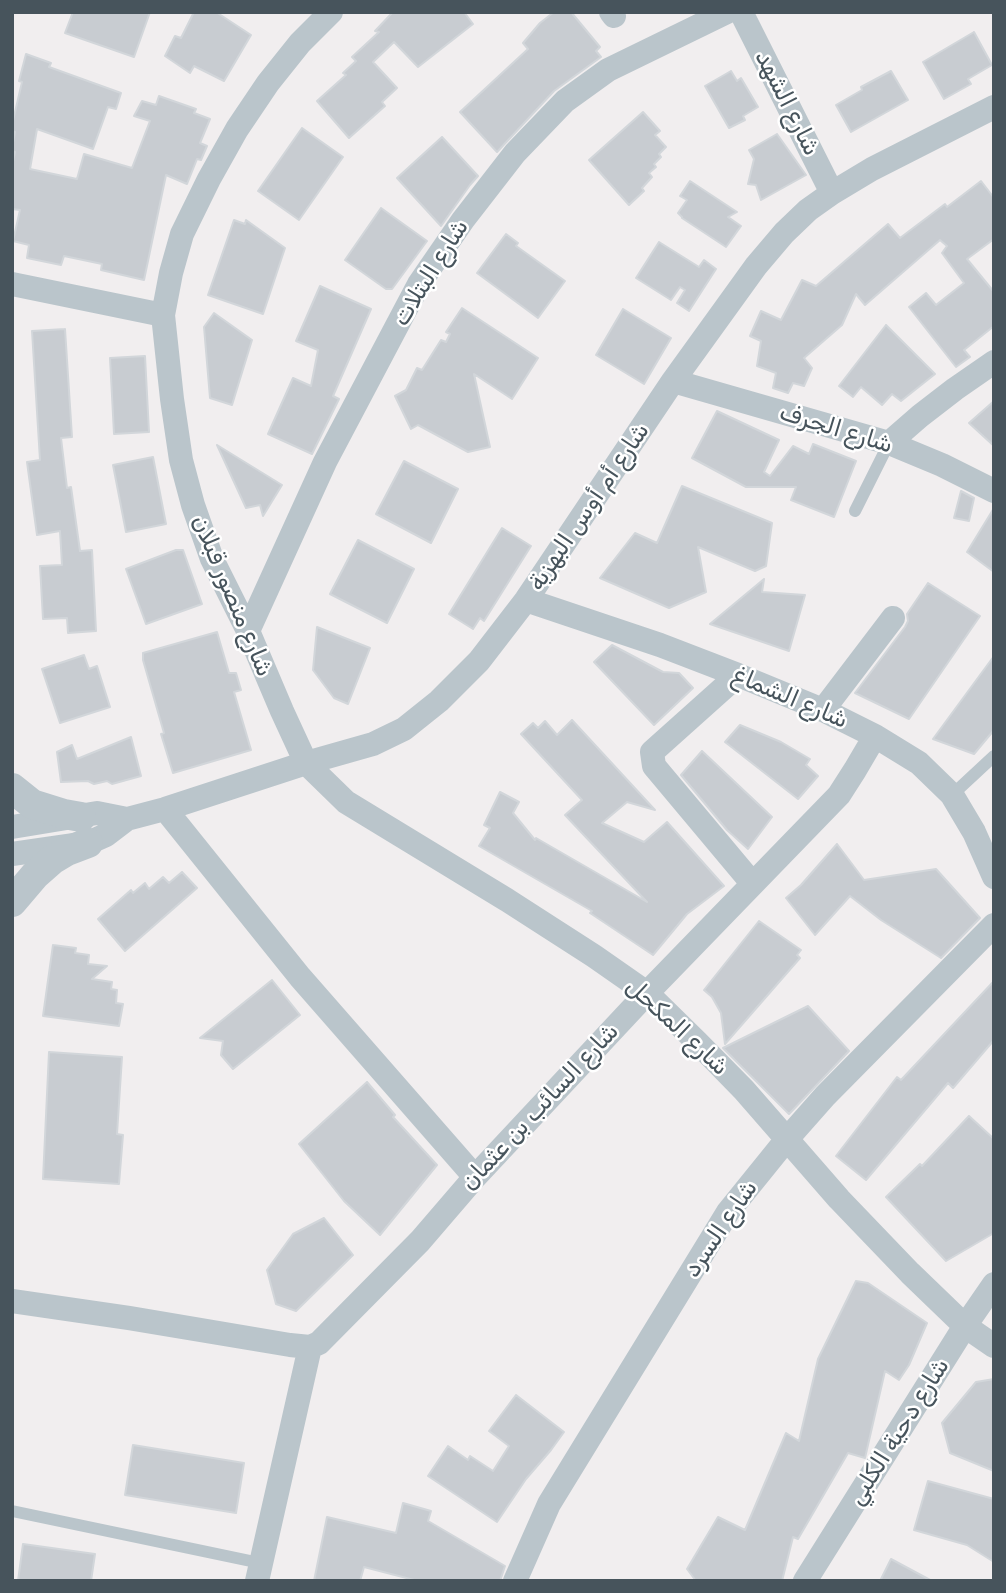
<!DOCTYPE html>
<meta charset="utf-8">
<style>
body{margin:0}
#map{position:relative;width:1006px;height:1593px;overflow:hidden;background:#f1eeef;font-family:Rubik,sans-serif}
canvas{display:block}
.frame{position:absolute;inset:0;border:14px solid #47545c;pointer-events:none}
</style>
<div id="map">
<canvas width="1006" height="1593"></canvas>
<div class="frame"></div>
</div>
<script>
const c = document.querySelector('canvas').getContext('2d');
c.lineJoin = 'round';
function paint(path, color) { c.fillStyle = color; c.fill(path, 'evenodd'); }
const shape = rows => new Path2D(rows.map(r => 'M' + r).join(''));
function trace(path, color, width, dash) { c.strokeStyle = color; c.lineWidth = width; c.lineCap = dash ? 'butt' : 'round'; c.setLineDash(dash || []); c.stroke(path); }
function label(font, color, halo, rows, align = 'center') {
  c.font = font + ' Rubik,"Noto Naskh Arabic",sans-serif'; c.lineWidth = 5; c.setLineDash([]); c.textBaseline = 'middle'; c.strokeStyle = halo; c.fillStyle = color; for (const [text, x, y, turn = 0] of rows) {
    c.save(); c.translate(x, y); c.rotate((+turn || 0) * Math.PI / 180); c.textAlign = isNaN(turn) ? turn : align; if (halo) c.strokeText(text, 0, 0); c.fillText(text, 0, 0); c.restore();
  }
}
const building = shape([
 [73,12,150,12,134,57,65,33,73,12],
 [194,12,216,12,251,35,224,81,194,66,190,73,165,56,175,36,181,38,194,12],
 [393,12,464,12,473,24,418,67,394,42,373,62,397,88,382,102,385,106,349,138,317,101,346,75,343,73,356,61,352,57,379,32,375,31,393,12],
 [554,12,571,12,600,47,596,51,601,57,554,91,497,152,460,112,528,49,523,43,540,23,554,12],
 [974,32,992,65,968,79,971,84,944,99,923,62,974,32],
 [26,54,51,63,49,67,121,93,116,109,108,107,93,149,37,129,30,169,77,179,84,154,132,168,150,121,134,116,142,101,156,105,159,96,196,109,194,113,210,119,200,143,207,146,201,160,197,159,187,184,166,175,144,280,101,270,102,264,64,256,61,265,27,258,29,245,13,241,20,210,12,209,12,166,15,152,12,151,12,148,15,132,12,131,12,125,22,82,19,81,26,54],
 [731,71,737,81,741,78,758,107,743,116,745,120,729,128,705,86,731,71],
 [891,71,908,100,851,132,836,105,862,90,861,87,891,71],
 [643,112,660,131,655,135,666,147,659,154,661,157,654,164,656,167,649,173,652,177,642,188,644,191,629,205,589,160,643,112],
 [302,128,343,157,299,220,258,191,302,128],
 [777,134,806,175,761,200,756,185,748,184,754,159,749,150,777,134],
 [442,137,478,176,470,185,441,226,397,178,442,137],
 [690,181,737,212,728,217,741,226,726,247,682,218,682,217,678,213,687,200,680,196,690,181],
 [981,181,994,198,994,239,967,259,994,292,994,326,964,350,970,357,956,367,909,307,926,293,936,305,964,283,942,253,947,246,940,240,865,305,856,294,842,325,804,358,812,368,804,386,793,383,788,393,773,388,776,373,757,366,761,341,750,336,761,311,781,320,802,280,816,286,888,224,900,238,945,204,947,207,981,181],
 [381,208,427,241,392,289,386,289,345,260,381,208],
 [234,220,245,224,246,220,285,248,263,314,208,295,234,220],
 [506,234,518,243,516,246,565,281,538,318,477,273,506,234],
 [659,242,699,267,704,260,716,269,689,311,677,303,685,290,680,287,671,300,636,278,659,242],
 [320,286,371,309,333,396,339,399,312,454,268,434,293,378,311,386,318,350,296,341,320,286],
 [462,308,538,358,512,399,474,374,490,447,468,452,418,425,411,429,395,396,406,390,417,368,422,370,441,340,446,342,450,334,446,332,462,308],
 [623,309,671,338,644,384,596,355,623,309],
 [214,313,252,340,232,405,210,398,204,327,214,313],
 [886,325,935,374,901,401,892,394,882,405,861,387,853,397,839,386,886,325],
 [65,329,72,437,61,438,67,488,71,487,80,551,92,550,96,631,68,633,67,618,43,619,40,566,62,565,60,531,37,535,27,462,40,460,32,331,65,329],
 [145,356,149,432,114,434,110,358,145,356],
 [994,401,994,446,969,423,994,401],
 [717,411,779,440,764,472,770,476,793,446,809,454,813,444,856,461,834,517,791,500,796,487,746,487,692,458,717,411],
 [217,445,282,485,263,516,260,505,246,508,217,445],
 [153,457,166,524,126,532,113,465,153,457],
 [404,461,458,489,431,543,376,514,404,461],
 [682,486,772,523,766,566,755,571,698,547,706,592,669,608,600,578,635,533,657,543,682,486],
 [961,491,974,498,969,521,954,518,961,491],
 [994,508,994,572,967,552,994,508],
 [502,528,531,546,484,621,480,618,473,629,449,614,502,528],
 [358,540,414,569,387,623,330,594,358,540],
 [176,550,183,550,202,604,146,624,126,569,176,550],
 [764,579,762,592,805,595,789,651,710,624,764,579],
 [928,583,980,616,909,719,855,693,905,627,908,621,907,614,928,583],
 [317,627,370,648,348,704,334,698,313,670,317,627],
 [217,632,229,673,236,673,241,690,234,692,251,750,173,773,161,734,164,733,143,660,143,653,217,632],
 [612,645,663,672,679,673,693,688,654,725,594,662,612,645],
 [84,655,89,669,97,666,110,707,60,723,42,669,84,655],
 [994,656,994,730,974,754,933,739,994,656],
 [572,720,655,810,627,802,602,823,644,842,667,822,724,886,687,914,653,955,590,913,592,911,479,846,490,828,484,825,500,792,519,802,513,813,535,840,536,838,647,902,565,815,582,800,521,734,533,723,538,728,545,721,557,735,572,720],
 [740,725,781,742,810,759,806,765,818,776,798,799,725,742,740,725],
 [131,737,141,776,112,784,107,781,94,784,88,781,61,782,57,752,72,745,77,759,131,737],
 [702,751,772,817,748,849,727,830,681,775,702,751],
 [837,844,864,880,936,869,980,918,941,958,881,920,850,896,815,935,786,898,801,885,837,844],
 [182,872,197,888,125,951,98,919,131,890,133,893,145,883,149,889,163,877,169,883,182,872],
 [759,921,801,950,797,955,800,958,725,1044,721,1013,712,997,704,990,759,921],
 [53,945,76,948,75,953,89,955,88,964,107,966,92,979,112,982,111,989,117,990,116,1003,123,1004,119,1026,43,1016,53,945],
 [272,980,300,1015,233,1069,221,1055,223,1041,200,1038,272,980],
 [994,981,994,1040,953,1088,948,1083,866,1180,836,1156,897,1077,901,1080,994,981],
 [808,1006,849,1051,789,1114,723,1048,808,1006],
 [49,1052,122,1057,117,1134,123,1135,119,1184,43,1179,49,1052],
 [367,1082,395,1115,393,1117,437,1165,380,1235,344,1201,299,1144,367,1082],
 [969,1116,994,1139,994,1233,946,1261,886,1197,920,1164,922,1166,969,1116],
 [324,1218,353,1255,296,1311,276,1304,267,1270,293,1234,324,1218],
 [856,1281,868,1283,927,1323,909,1365,899,1380,885,1371,865,1458,848,1453,798,1539,793,1537,782,1581,696,1581,687,1569,718,1517,745,1530,786,1433,799,1441,818,1359,856,1281],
 [994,1379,994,1471,950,1453,942,1423,976,1382,994,1379],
 [516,1395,564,1432,551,1450,526,1479,497,1522,428,1476,448,1446,468,1460,470,1456,493,1471,509,1446,489,1431,516,1395],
 [133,1445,244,1463,236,1513,125,1495,133,1445],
 [928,1481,994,1499,994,1562,967,1545,914,1530,928,1481],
 [403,1503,431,1511,428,1521,505,1566,500,1581,418,1581,364,1567,360,1581,314,1581,327,1517,396,1533,403,1503],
 [23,1544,95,1554,91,1581,18,1581,23,1544],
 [891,1559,932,1581,880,1581,891,1559]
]);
paint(building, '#c8ccd1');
trace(building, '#d2d6da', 2);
trace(shape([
 [855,511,889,443],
 [952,795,994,756],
 [12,1511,260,1563]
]), '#bac5cb', 12);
trace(shape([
 [331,12,300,43,268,83,237,129,209,179,182,234,171,273,163,315,172,399,181,460,193,505,212,559,248,631,282,711,306,763,346,802,507,900,594,956,647,993,697,1042,744,1090,839,1199,910,1273,965,1326,994,1346],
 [611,12,614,16],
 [741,12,832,193],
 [12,284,163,315],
 [673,381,889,443,942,465,994,491],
 [889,443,920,416,955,389,994,362],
 [526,600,660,645,738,675,823,710,875,736,919,763,952,795,974,832,994,877],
 [248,631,325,462,419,284,463,220,515,153,565,101,608,70,727,12],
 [738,675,652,752,654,766,752,883],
 [823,710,893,618],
 [165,809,300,977,475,1177],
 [12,827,97,813,127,819],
 [12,854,88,843,106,835,127,819,165,809,306,763,373,744,404,729,439,701,479,661,526,600,673,381,756,266,784,233,808,210,832,193,872,169,994,107],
 [12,1301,129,1318,290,1345,310,1347,319,1343,420,1241,475,1177,647,993,839,795,855,770,875,736],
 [257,1581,310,1347],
 [515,1581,549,1504,728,1212,787,1139,825,1096,994,925],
 [805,1581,965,1326,994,1284]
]), '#bac5cb', 24);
trace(shape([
 [12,788,32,804,64,814,81,817],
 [12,902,35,875,52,860,67,851,88,843]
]), '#bac5cb', 30);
label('24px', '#47545c', '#fff', [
 ["شارع الشهد",787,103,63],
 ["شارع البتلات",431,273,-58],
 ["شارع الجرف",836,429,17],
 ["شارع أم أوس البهزية",589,507,-56],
 ["شارع منصور قبلان",232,596,67],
 ["شارع الشماغ",790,698,23],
 ["شارع المكحل",677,1027,43],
 ["شارع السائب بن عثمان",540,1107,-47],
 ["شارع السرد",721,1229,-56],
 ["شارع دحية الكلبي",899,1432,-58]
]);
</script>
